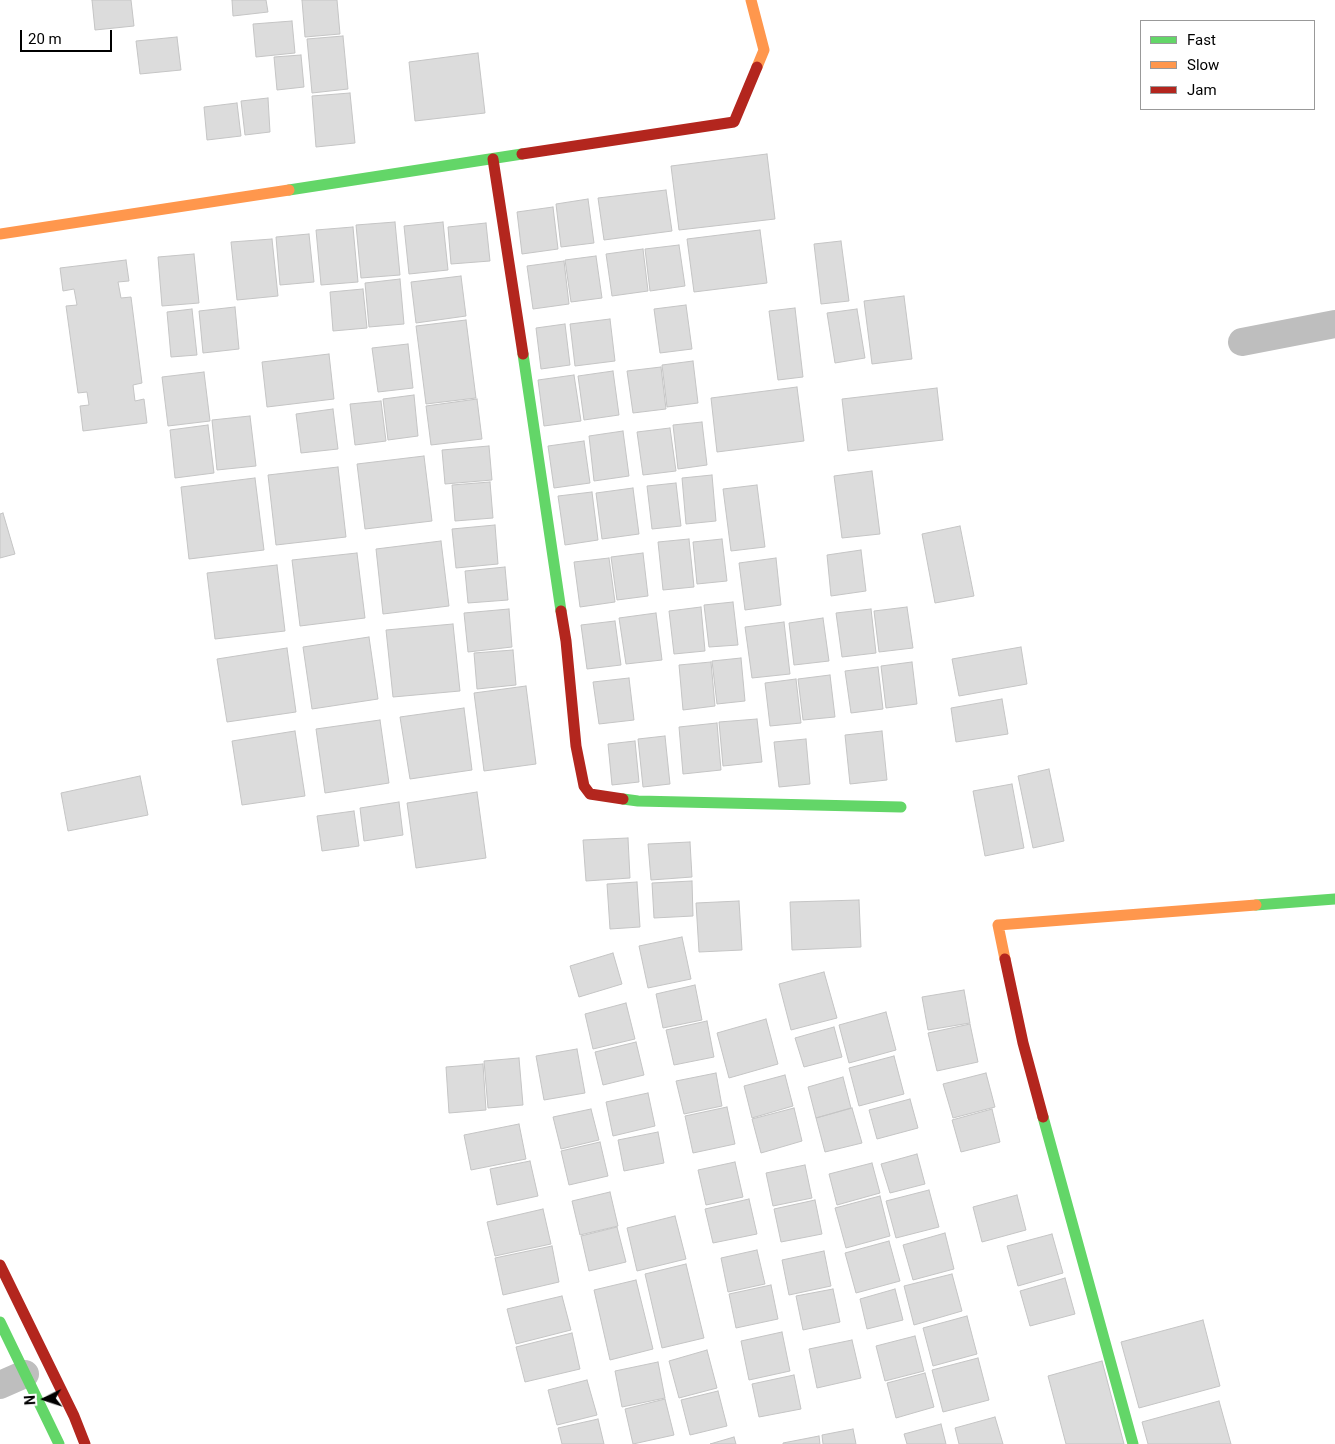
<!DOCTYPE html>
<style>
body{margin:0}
#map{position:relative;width:1335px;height:1444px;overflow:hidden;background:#fff;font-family:Roboto,sans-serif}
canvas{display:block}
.legend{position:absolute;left:1140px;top:20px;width:175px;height:90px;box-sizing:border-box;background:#fff;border:1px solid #999;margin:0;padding:6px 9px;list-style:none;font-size:15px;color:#000}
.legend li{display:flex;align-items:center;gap:10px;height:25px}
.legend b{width:25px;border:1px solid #999}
.north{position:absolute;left:20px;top:1374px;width:50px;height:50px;-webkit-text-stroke:4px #fff;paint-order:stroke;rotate:266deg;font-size:14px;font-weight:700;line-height:20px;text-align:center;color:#000}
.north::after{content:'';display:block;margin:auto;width:18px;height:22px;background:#000;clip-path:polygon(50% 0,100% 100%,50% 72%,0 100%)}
.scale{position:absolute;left:20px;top:30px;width:92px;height:22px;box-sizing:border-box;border:2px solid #000;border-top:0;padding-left:6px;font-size:15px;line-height:18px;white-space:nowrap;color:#000;-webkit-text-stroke:4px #fff;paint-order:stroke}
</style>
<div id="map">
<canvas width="1335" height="1444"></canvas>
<ul class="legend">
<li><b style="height:6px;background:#63d668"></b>Fast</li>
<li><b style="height:6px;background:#ff974d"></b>Slow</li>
<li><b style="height:6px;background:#b3261e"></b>Jam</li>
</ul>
<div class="north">N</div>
<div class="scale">20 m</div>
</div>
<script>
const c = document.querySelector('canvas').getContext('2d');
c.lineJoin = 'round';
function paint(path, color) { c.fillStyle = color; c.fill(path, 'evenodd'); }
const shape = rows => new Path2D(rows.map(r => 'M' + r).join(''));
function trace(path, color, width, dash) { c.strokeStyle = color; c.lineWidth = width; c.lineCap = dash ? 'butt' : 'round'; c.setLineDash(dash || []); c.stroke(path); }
const building = shape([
 [92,0,131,0,134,26,95,30,92,0],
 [232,0,266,0,268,12,233,16,232,0],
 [302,0,337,0,340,34,305,37,302,0],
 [292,21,295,53,256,57,253,24,292,21],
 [343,36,348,89,312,93,307,39,343,36],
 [177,37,181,70,140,74,136,41,177,37],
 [478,53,485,113,415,121,409,62,478,53],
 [301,55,304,87,277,90,274,57,301,55],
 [350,93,355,143,316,147,312,96,350,93],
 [268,98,270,132,245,135,241,101,268,98],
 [237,103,241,136,207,140,204,107,237,103],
 [767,154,775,219,679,230,671,166,767,154],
 [666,190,672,231,604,240,598,198,666,190],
 [588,199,594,243,561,247,556,204,588,199],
 [553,207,558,249,522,254,517,212,553,207],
 [395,222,400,275,361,278,356,225,395,222],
 [443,222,448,270,409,274,404,226,443,222],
 [486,223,490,261,451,264,448,227,486,223],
 [353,227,358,282,321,285,316,230,353,227],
 [760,230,767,283,694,292,687,239,760,230],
 [309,234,314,282,280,285,276,237,309,234],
 [272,239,278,296,237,300,231,242,272,239],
 [841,241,849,301,821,304,814,244,841,241],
 [679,245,685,286,650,291,645,249,679,245],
 [643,249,648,291,612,296,606,254,643,249],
 [194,254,199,303,162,306,158,257,194,254],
 [596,256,602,298,571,302,565,260,596,256],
 [126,260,129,281,118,282,121,298,131,297,142,383,133,385,135,401,144,399,147,423,83,431,80,406,89,405,87,392,78,393,66,306,77,305,74,289,63,291,60,268,126,260],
 [564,261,569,304,533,309,527,266,564,261],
 [461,276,466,316,416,323,411,282,461,276],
 [400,279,404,324,369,327,365,283,400,279],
 [363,289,367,328,333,331,330,292,363,289],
 [904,296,912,359,872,364,864,301,904,296],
 [686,305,692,349,660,353,654,309,686,305],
 [235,307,239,349,203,353,199,311,235,307],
 [795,308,803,377,778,380,769,311,795,308],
 [192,309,197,355,171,357,167,312,192,309],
 [857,309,865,358,835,363,827,313,857,309],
 [610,319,615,361,575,366,570,324,610,319],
 [466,320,476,398,426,404,416,326,466,320],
 [565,324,570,365,541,369,536,328,565,324],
 [408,344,413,388,378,392,372,348,408,344],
 [329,354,334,399,267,407,262,362,329,354],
 [693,361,698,403,667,407,662,365,693,361],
 [661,367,666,409,633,413,627,371,661,367],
 [613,371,619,415,584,420,578,376,613,371],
 [204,372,210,421,168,426,162,377,204,372],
 [574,375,581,421,544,426,538,380,574,375],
 [797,387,804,441,717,452,711,398,797,387],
 [937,388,943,440,848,451,842,399,937,388],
 [414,395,418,436,388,440,383,399,414,395],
 [477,399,482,439,431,445,426,406,477,399],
 [381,401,386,441,355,445,350,404,381,401],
 [333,409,338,449,301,453,296,414,333,409],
 [250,416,256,466,217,470,212,420,250,416],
 [702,422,707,465,678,469,673,425,702,422],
 [208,425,214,473,175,478,170,430,208,425],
 [670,428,676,471,643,475,637,432,670,428],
 [623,431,629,476,594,481,589,436,623,431],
 [584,441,590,483,554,488,548,446,584,441],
 [489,446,492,480,445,484,442,450,489,446],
 [424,456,432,521,365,529,357,464,424,456],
 [338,467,346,537,276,545,268,475,338,467],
 [872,471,880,534,842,538,834,476,872,471],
 [712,475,716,521,686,524,682,478,712,475],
 [255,478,264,550,189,559,181,487,255,478],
 [490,482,493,518,455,521,452,485,490,482],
 [676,483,681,526,652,529,647,486,676,483],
 [757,485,765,547,731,551,723,489,757,485],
 [633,488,639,534,602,539,596,493,633,488],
 [592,492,598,540,565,545,558,496,592,492],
 [3,513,15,554,0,558,0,514,3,513],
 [495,525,498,564,456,568,452,529,495,525],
 [960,526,974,596,935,603,922,534,960,526],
 [689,539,694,587,663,590,658,542,689,539],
 [722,539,727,581,697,584,693,542,722,539],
 [441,541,449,606,383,614,376,549,441,541],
 [861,550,866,591,831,596,827,555,861,550],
 [357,553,365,618,300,626,292,560,357,553],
 [643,553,648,596,617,600,611,557,643,553],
 [609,558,615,602,580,607,574,562,609,558],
 [776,558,781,605,745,610,739,563,776,558],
 [277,565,285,631,215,639,207,573,277,565],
 [505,567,508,600,468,603,465,571,505,567],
 [733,602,738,645,709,647,704,605,733,602],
 [701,607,705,651,674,654,669,611,701,607],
 [907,607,913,648,879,652,874,611,907,607],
 [509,609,512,647,468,652,464,613,509,609],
 [871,609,876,653,842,657,836,613,871,609],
 [656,613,662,660,626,664,619,618,656,613],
 [823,618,829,661,794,665,789,623,823,618],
 [615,621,621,665,587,669,581,625,615,621],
 [784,622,790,674,752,678,745,627,784,622],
 [453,624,460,691,393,697,386,630,453,624],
 [369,637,378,699,312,709,303,647,369,637],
 [1021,647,1027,684,959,696,952,659,1021,647],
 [287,648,296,712,227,722,217,659,287,648],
 [513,650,516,685,477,689,474,653,513,650],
 [741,658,745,701,717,704,712,661,741,658],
 [711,662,715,706,683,710,679,665,711,662],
 [912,662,917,704,886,708,881,666,912,662],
 [878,667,883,709,851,713,845,671,878,667],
 [830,675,835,717,803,720,798,679,830,675],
 [629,678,634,720,599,724,593,682,629,678],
 [796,679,801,723,770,726,765,683,796,679],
 [526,686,536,764,484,771,474,693,526,686],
 [1002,699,1008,734,956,742,951,708,1002,699],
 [464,708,472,770,410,779,400,717,464,708],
 [757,719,762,762,723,766,719,722,757,719],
 [380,720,389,783,325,793,316,729,380,720],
 [717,723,721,770,683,774,679,727,717,723],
 [295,731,305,796,242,805,232,741,295,731],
 [882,731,887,780,850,784,845,735,882,731],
 [665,736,670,784,643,787,638,739,665,736],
 [806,739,810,784,779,787,774,742,806,739],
 [635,741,639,782,612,785,608,744,635,741],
 [1049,769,1064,841,1033,848,1018,776,1049,769],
 [140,776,148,815,68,831,61,793,140,776],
 [1012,784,1024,848,985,856,973,791,1012,784],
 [477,792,486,858,416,868,407,803,477,792],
 [399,802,403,835,364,841,360,808,399,802],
 [354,811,359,846,322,851,317,816,354,811],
 [628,838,630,878,586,881,583,840,628,838],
 [690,842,692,877,651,880,648,844,690,842],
 [692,881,693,916,654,918,652,883,692,881],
 [637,882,640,927,610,929,607,884,637,882],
 [859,900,861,947,792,950,790,902,859,900],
 [739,901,742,950,699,952,696,903,739,901],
 [682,937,691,979,648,988,639,946,682,937],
 [613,953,622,984,579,997,570,966,613,953],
 [824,972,837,1018,791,1030,779,984,824,972],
 [695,985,702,1020,663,1028,656,994,695,985],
 [964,990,970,1023,928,1030,922,997,964,990],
 [626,1003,635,1039,593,1049,585,1014,626,1003],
 [886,1012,896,1050,849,1063,839,1025,886,1012],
 [766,1019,778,1064,729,1078,717,1033,766,1019],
 [707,1021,714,1057,674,1065,666,1030,707,1021],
 [970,1024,978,1062,937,1071,928,1033,970,1024],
 [834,1027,842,1057,804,1067,795,1038,834,1027],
 [636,1042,644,1075,603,1085,595,1052,636,1042],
 [577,1049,585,1093,544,1100,536,1056,577,1049],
 [894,1056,904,1094,859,1106,849,1068,894,1056],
 [519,1058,523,1105,488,1108,484,1061,519,1058],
 [483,1064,486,1110,449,1113,446,1067,483,1064],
 [716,1073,722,1106,684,1114,676,1081,716,1073],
 [986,1073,995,1107,953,1118,943,1084,986,1073],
 [785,1075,793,1106,752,1118,744,1086,785,1075],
 [843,1077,851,1108,816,1118,808,1087,843,1077],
 [648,1093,655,1126,613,1136,606,1102,648,1093],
 [910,1099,918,1128,877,1139,869,1110,910,1099],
 [727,1107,735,1144,693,1153,685,1116,727,1107],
 [794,1108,802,1141,761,1153,752,1119,794,1108],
 [852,1108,862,1143,825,1152,816,1118,852,1108],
 [591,1109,599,1140,561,1149,553,1117,591,1109],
 [992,1109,1000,1142,961,1152,952,1120,992,1109],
 [519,1124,526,1159,471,1170,464,1135,519,1124],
 [658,1132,664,1163,624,1171,618,1140,658,1132],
 [600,1142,608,1176,569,1185,561,1151,600,1142],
 [917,1154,925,1184,890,1193,881,1164,917,1154],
 [530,1161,538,1196,497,1205,490,1169,530,1161],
 [735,1162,743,1197,706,1205,698,1170,735,1162],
 [872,1163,880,1193,837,1205,829,1174,872,1163],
 [805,1165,812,1198,773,1206,766,1173,805,1165],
 [929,1190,939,1227,896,1238,886,1201,929,1190],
 [610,1192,618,1226,580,1235,572,1201,610,1192],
 [1017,1195,1026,1230,982,1242,973,1207,1017,1195],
 [880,1196,890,1236,846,1248,835,1208,880,1196],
 [749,1199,757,1234,713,1243,705,1209,749,1199],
 [815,1200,822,1234,781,1242,774,1209,815,1200],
 [543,1209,551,1244,495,1256,487,1222,543,1209],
 [675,1216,686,1259,637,1271,627,1228,675,1216],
 [617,1227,626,1262,589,1271,581,1236,617,1227],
 [945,1233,954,1269,913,1280,903,1245,945,1233],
 [1052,1234,1063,1273,1018,1286,1007,1246,1052,1234],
 [889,1241,900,1281,856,1293,845,1253,889,1241],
 [552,1246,559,1282,503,1295,495,1258,552,1246],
 [757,1250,765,1284,728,1292,721,1258,757,1250],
 [824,1251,831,1286,789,1295,782,1260,824,1251],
 [686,1264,704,1338,662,1348,645,1274,686,1264],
 [952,1274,962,1311,914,1325,904,1286,952,1274],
 [1065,1278,1075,1314,1030,1326,1020,1291,1065,1278],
 [636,1280,653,1349,610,1360,594,1290,636,1280],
 [771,1285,778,1319,736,1328,729,1294,771,1285],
 [833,1289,840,1322,803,1330,796,1296,833,1289],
 [895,1289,903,1320,867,1329,860,1299,895,1289],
 [562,1296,571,1330,516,1344,507,1309,562,1296],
 [967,1316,977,1354,933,1366,923,1328,967,1316],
 [1203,1320,1220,1386,1139,1408,1121,1342,1203,1320],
 [782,1332,790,1371,749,1380,741,1341,782,1332],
 [572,1333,580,1369,525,1382,516,1347,572,1333],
 [915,1336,924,1371,885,1381,876,1346,915,1336],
 [852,1340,861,1378,817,1388,809,1349,852,1340],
 [707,1350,717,1388,679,1398,669,1361,707,1350],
 [978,1358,989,1400,943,1412,932,1370,978,1358],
 [1102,1361,1124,1444,1066,1444,1048,1376,1102,1361],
 [658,1362,665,1398,622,1407,615,1371,658,1362],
 [925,1373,934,1407,896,1418,887,1383,925,1373],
 [794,1375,801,1409,759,1417,752,1384,794,1375],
 [587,1380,597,1415,557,1425,548,1390,587,1380],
 [718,1391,727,1426,690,1435,681,1400,718,1391],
 [665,1399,674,1435,633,1444,625,1409,665,1399],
 [1219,1401,1231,1444,1148,1444,1142,1422,1219,1401],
 [995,1417,1003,1444,959,1444,955,1428,995,1417],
 [598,1419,604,1444,562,1444,558,1428,598,1419],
 [941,1424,946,1444,907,1444,904,1434,941,1424],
 [853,1429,856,1444,823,1444,822,1435,853,1429],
 [819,1436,820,1444,783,1444,783,1443,819,1436],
 [734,1437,736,1444,710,1444,734,1437]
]);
paint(building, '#dcdcdc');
trace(building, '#c5c5c5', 1);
trace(shape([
 [1242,342,1335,324],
 [0,1385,25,1374]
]), '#bebebe', 28);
trace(shape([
 [289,190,522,154],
 [523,354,561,611],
 [623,799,638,801,901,807],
 [1256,905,1335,899],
 [1043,1117,1133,1444],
 [0,1322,59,1444]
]), '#63d668', 11);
trace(shape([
 [751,0,764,50,757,67],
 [0,234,289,190],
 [1005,959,998,925,1256,905]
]), '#ff974d', 11);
trace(shape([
 [522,154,734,122,757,67],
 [493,159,523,354],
 [561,611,566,641,576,746,584,786,590,794,623,799],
 [1005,959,1023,1043,1043,1117],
 [0,1265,74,1416,85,1444]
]), '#b3261e', 11);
</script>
